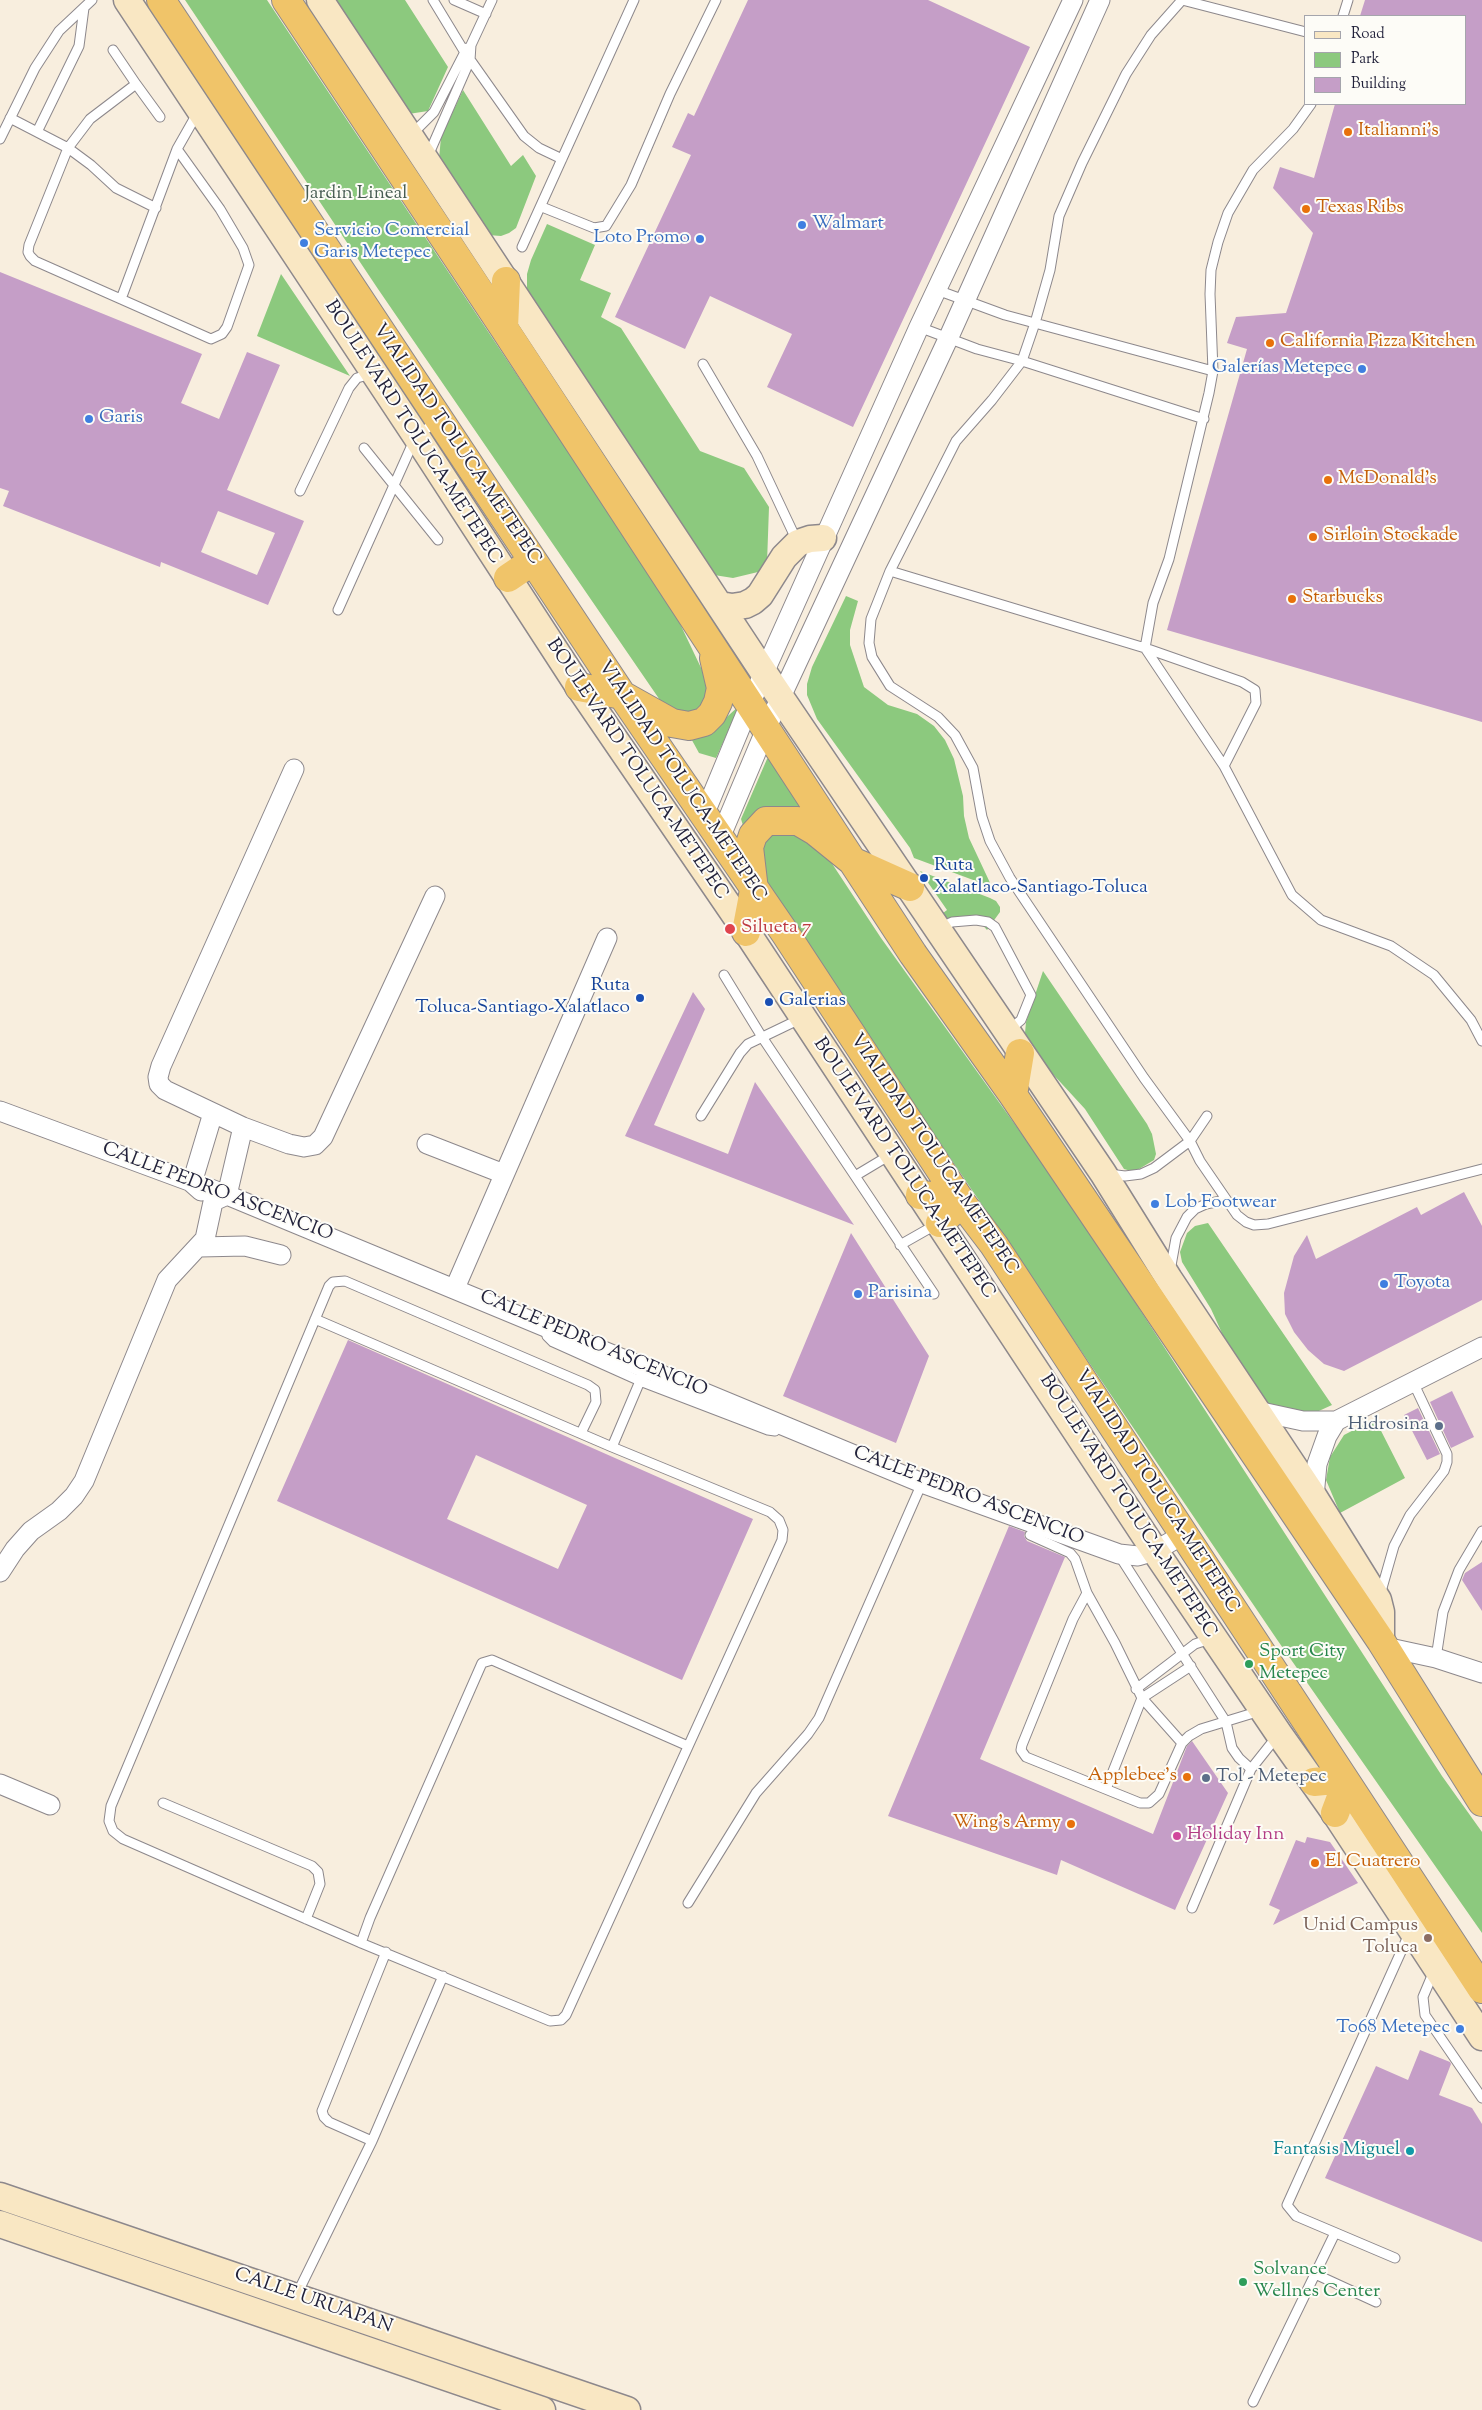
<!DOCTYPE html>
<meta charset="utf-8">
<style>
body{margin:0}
#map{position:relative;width:1482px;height:2410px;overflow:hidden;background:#f8eede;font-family:"Sorts Mill Goudy",serif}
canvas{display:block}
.legend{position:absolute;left:1304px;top:15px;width:162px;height:90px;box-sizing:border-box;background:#fdfcf7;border:1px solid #a5a5ac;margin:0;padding:6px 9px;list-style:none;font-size:15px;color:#22223b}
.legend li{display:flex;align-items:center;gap:10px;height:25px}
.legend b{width:25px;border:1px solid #a5a5ac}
</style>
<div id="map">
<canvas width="1482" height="2410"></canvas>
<ul class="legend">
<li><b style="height:6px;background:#f9e7c3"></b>Road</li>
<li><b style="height:14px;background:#8cc97e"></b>Park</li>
<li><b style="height:14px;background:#c59ec7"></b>Building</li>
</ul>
</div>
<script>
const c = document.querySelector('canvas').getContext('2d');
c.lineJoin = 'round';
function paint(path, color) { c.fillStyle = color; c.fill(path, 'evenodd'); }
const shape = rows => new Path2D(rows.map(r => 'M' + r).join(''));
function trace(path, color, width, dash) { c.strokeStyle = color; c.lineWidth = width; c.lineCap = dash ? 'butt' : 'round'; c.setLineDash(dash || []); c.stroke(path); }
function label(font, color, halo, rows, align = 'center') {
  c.font = font + ' "Sorts Mill Goudy",serif'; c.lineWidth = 4; c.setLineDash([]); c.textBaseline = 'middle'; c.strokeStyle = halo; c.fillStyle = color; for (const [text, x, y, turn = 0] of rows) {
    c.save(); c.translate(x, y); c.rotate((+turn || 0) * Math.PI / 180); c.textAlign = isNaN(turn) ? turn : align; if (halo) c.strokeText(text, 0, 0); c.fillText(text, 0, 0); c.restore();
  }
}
paint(shape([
 [185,0,267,0,673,609,713,693,706,709,685,714,664,706,378,289],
 [326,0,405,0,448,67,428,111,402,115],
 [463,90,511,166,523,155,536,176,516,228,509,233,501,236,488,235,439,159,441,137],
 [547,224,595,245,580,280,611,293,601,317,621,328,700,451,744,468,769,507,767,563,758,572,733,578,714,575,527,301,527,274,531,260],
 [281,274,350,376,257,336],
 [846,596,858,601,850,630,850,645,864,687,888,705,917,714,934,726,945,740,954,759,963,796,964,816,969,838,992,887,914,858,910,848,817,719,807,695,807,684,812,667],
 [740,705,716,758,699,753,688,733,718,725],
 [771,756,809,811,786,807,769,809,745,832,741,819,767,759],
 [794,829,829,859,881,938,1065,1194,1442,1776,1482,1832,1482,1933,1278,1641,769,891,758,863,765,839,778,830],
 [920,871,990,898,996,901,1000,907,1000,912,987,930,979,921,941,919,939,916,947,910],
 [1043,971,1147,1124,1152,1134,1156,1154,1154,1160,1139,1169,1131,1171,1124,1169,1085,1109,1039,1059,1027,1042,1025,1033,1026,1022],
 [1208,1223,1332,1405,1310,1415,1274,1407,1264,1400,1226,1342,1211,1309,1182,1262,1180,1252,1187,1233,1195,1226],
 [1375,1419,1405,1478,1340,1513,1326,1480,1330,1457,1344,1435]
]), '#8cc97e');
paint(shape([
 [748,0,928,0,1030,47,853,427,767,387,792,334,710,296,685,349,615,317,691,155,672,147,688,113,694,116],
 [1365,0,1482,0,1482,722,1167,630,1247,349,1227,343,1236,317,1286,313,1313,233,1273,188,1280,167,1314,178,1335,104,1466,104,1466,16,1360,16],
 [0,272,202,354,181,403,219,419,247,352,280,365,227,490,304,521,268,605,161,562,160,567,3,506,9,491,0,488],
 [218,511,275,533,257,575,201,552],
 [693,992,705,1009,654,1125,728,1154,755,1082,854,1225,625,1136],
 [1464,1192,1482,1226,1482,1300,1344,1371,1324,1364,1308,1350,1294,1332,1285,1314,1284,1293,1294,1256,1307,1235,1316,1259,1417,1207,1421,1215],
 [851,1233,929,1356,896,1443,783,1396],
 [348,1340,753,1519,682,1680,277,1501],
 [476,1455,587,1505,558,1569,447,1519],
 [1452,1391,1474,1437,1451,1448,1430,1402],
 [1418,1408,1440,1454,1427,1460,1404,1415],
 [1009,1526,1025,1532,1024,1536,1027,1541,1065,1557,980,1759,1153,1834,1187,1746,1192,1741,1228,1793,1175,1910,1061,1860,1057,1875,888,1816],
 [1482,1562,1482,1611,1462,1580,1465,1573],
 [1307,1837,1330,1842,1358,1883,1273,1925,1280,1910,1269,1905,1296,1840,1305,1843],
 [1420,2050,1450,2062,1451,2064,1439,2095,1472,2108,1482,2124,1482,2242,1325,2178,1376,2066,1408,2080]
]), '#c59ec7');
const lane = shape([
 [433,0,464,51,524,136,539,148,562,159],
 [454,0,486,14],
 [1182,0,1151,35,1126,74,1082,163,1059,216,1050,270,1035,323,1022,361,992,400,956,441,890,571,871,619,869,643,872,657,890,686,938,717,955,735,973,768,982,817,990,841,1010,878,1144,1078,1190,1141,1200,1161,1237,1215,1246,1222,1254,1225,1268,1224,1482,1169],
 [1182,0,1306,32],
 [1343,16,1348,0],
 [113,50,136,84,90,119,68,148,29,245,28,252,30,256,35,261,211,339,222,334,227,327,249,265,243,248,220,209,177,149,121,299],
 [136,84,160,117],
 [1311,104,1293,129,1253,170,1228,213,1218,242,1211,270,1210,294,1213,371,1209,393,1169,559,1153,603,1145,648,1224,766,1292,895,1321,920,1391,946,1434,975,1471,1020,1482,1041],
 [10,118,68,148,91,165,116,188,156,208],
 [409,131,419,127,434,112,467,48],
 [37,132,79,46,84,8],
 [0,139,35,68,59,31,92,0],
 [177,149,198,112],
 [428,156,470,60,471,45,492,0],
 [542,207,594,228,606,226,631,185,670,94,716,0],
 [522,247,634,0],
 [937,290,1005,315,1213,371],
 [919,327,977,349,1022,361,1204,419],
 [703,364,757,456,797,541],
 [364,448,438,540],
 [300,491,349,388,357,378,371,374],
 [890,571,1145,648,1242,682,1255,690,1256,703,1224,766],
 [338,610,416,436,438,421],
 [939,928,952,922,976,920,988,922,995,927,1031,995,1021,1020,1008,1031],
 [724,975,762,1037,934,1294],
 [701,1116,740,1053,748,1044,800,1019],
 [1109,1174,1125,1176,1141,1174,1154,1168,1190,1141,1207,1116],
 [855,1176,890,1155],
 [900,1245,937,1224],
 [1170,1271,1176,1238,1187,1217,1195,1209,1206,1204,1226,1200],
 [315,1319,612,1447,646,1367],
 [546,1329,547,1336,553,1342,640,1381,768,1430,775,1431,780,1425],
 [581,1433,596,1402,595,1390,588,1385,345,1281,333,1282,329,1286,111,1806,109,1821,113,1831,123,1839,361,1943,550,2021,561,2020,566,2015,782,1540,783,1530,779,1520,770,1512,612,1447],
 [1030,1535,1070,1553,1075,1559,1087,1593],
 [1119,1555,1226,1722,1232,1748,1239,1758,1251,1769],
 [1380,1595,1394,1546,1410,1515,1444,1471,1447,1462,1447,1454,1413,1382],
 [1436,1658,1443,1612,1459,1570,1482,1531],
 [1136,1689,1195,1644,1210,1639],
 [1182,1743,1142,1698,1115,1643,1087,1593,1073,1619,1022,1745,1021,1750,1026,1757,1140,1803,1149,1803,1159,1794,1182,1743,1189,1736,1201,1729,1260,1711],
 [1106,1789,1142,1698,1191,1666],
 [163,1803,312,1866,318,1872,320,1884,306,1919],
 [688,1903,756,1793,808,1734,819,1718,922,1483],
 [1192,1908,1251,1769,1278,1735],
 [361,1943,370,1918,482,1663,492,1660,688,1746],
 [1434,1971,1423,1997,1425,2015,1482,2098],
 [372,2141,329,2122,324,2117,322,2111,386,1952],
 [1395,2258,1296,2216,1287,2205,1409,1934],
 [1315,2274,1376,2302],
 [297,2294,372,2141,443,1976],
 [1253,2402,1335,2233]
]);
const street = shape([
 [294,769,161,1066,158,1077,159,1084,165,1090,243,1127,289,1144,304,1147,315,1145,323,1137,435,896],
 [704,815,750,704,919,327,1073,0],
 [720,838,766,729,948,339,1100,0],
 [0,1111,227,1195,922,1483,1119,1554,1138,1556,1155,1551,1184,1534],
 [427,1144,504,1174],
 [201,1191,192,1183,213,1113],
 [216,1200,227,1195,243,1127],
 [200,1247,245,1246,281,1255],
 [455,1288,607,938],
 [1257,1411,1303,1421,1336,1421,1482,1347],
 [1314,1497,1317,1464,1327,1436,1336,1421],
 [0,1572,15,1549,31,1531,59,1511,74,1496,84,1481,167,1280,205,1239,213,1202],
 [1385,1647,1436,1658,1482,1673],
 [0,1784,50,1805]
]);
const secondary = shape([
 [127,0,416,436,579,687,750,937,1155,1551,1279,1734,1335,1813,1482,2037],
 [320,0,764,673,1103,1173,1169,1279,1314,1497,1378,1600,1381,1612,1381,1641],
 [720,605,732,607,745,605,753,601,760,595,784,557,798,543,810,539,823,538],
 [0,2196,627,2410],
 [0,2224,542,2410]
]);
const highway = shape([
 [161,0,622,695,785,933,962,1203,994,1245,1482,1989],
 [286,0,504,328,913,954,1013,1095,1381,1641,1482,1802],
 [504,328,506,281],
 [508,578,533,561],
 [579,687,622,695,672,723,689,726,704,722,712,714,718,702,721,688,714,658],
 [746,932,754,890,749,847,753,835,766,821,798,821,815,831,852,861,910,887],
 [1013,1095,1020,1053],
 [920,1195,959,1198],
 [940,1223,962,1203],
 [1314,1782,1344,1779],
 [1335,1813,1346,1784]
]);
trace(lane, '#8d888c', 11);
trace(street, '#8d888c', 21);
trace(secondary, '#8d888c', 29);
trace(highway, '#8d888c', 30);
trace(lane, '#fff', 9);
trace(street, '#fff', 19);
trace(secondary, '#f9e7c3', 26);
trace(highway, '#f0c469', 28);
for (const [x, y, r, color] of [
 [1348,132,5,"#e8710a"],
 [1306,209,5,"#e8710a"],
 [802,225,5,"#3f7fe0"],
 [700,239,5,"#3f7fe0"],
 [304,243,5,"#3f7fe0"],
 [1270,343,5,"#e8710a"],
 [1362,369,5,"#3f7fe0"],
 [89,419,5,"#3f7fe0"],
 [1328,480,5,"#e8710a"],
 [1313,537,5,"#e8710a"],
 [1292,599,5,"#e8710a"],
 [924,878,5,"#1a4fb4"],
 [730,929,6,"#e0444e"],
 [640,998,5,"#1a4fb4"],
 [769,1002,5,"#1a4fb4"],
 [1155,1204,5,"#3f7fe0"],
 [1384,1284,5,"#3f7fe0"],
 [858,1294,5,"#3f7fe0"],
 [1439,1426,5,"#5c6f8a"],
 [1249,1664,5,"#2e9e5b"],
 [1187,1777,5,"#e8710a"],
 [1206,1778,5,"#5c6f8a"],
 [1071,1824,5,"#e8710a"],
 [1177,1836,5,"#d1479c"],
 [1315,1863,5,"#e8710a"],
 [1428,1938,5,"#8d6e63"],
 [1460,2029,5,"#3f7fe0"],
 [1410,2151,5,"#0f9aa8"],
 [1243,2282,5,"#2e9e5b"]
]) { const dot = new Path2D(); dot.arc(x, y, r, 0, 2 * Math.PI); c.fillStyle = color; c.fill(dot); trace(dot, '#fdfcf7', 2); }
label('19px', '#c56008', '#fdfcf7', [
 ["Italianni's",1358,132],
 ["Texas Ribs",1316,209],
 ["California Pizza Kitchen",1280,343],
 ["McDonald's",1338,480],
 ["Sirloin Stockade",1323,537],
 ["Starbucks",1302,599],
 ["Applebee's",1177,1777,"right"],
 ["Wing's Army",1061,1824,"right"],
 ["El Cuatrero",1325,1863]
], 'left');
label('19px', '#475c52', '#fdfcf7', [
 ["Jardin Lineal",356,195]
]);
label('19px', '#366cbe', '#fdfcf7', [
 ["Walmart",812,225],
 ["Servicio Comercial",314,232],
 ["Garis Metepec",314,254],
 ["Loto Promo",690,239,"right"],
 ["Galerías Metepec",1352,369,"right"],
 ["Garis",99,419],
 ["Lob Footwear",1165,1204],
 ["Toyota",1394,1284],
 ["Parisina",868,1294],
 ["T068 Metepec",1450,2029,"right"]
], 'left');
label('19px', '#22223b', '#fdfcf7', [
 ["BOULEVARD TOLUCA-METEPEC",412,433,57],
 ["VIALIDAD TOLUCA-METEPEC",456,445,56],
 ["BOULEVARD TOLUCA-METEPEC",636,770,56],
 ["VIALIDAD TOLUCA-METEPEC",681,782,56],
 ["VIALIDAD TOLUCA-METEPEC",933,1155,56],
 ["BOULEVARD TOLUCA-METEPEC",903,1169,56],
 ["CALLE PEDRO ASCENCIO",217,1193,21],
 ["CALLE PEDRO ASCENCIO",593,1345,23],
 ["VIALIDAD TOLUCA-METEPEC",1156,1492,57],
 ["CALLE PEDRO ASCENCIO",968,1497,21],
 ["BOULEVARD TOLUCA-METEPEC",1127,1507,57],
 ["CALLE URUAPAN",313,2302,19]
]);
label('19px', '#164399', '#fdfcf7', [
 ["Ruta",934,867],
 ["Xalatlaco-Santiago-Toluca",934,889],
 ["Ruta",630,987,"right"],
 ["Toluca-Santiago-Xalatlaco",630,1009,"right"],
 ["Galerias",779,1002]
], 'left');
label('19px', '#be3a42', '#fdfcf7', [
 ["Silueta 7",741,929]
], 'left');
label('19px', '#4e5e75', '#fdfcf7', [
 ["Hidrosina",1429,1426],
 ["Tol - Metepec",1216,1778,"left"]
], 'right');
label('19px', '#27864d', '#fdfcf7', [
 ["Sport City",1259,1653],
 ["Metepec",1259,1675],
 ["Solvance",1253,2271],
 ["Wellnes Center",1253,2293]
], 'left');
label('19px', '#b23c85', '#fdfcf7', [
 ["Holiday Inn",1187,1836]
], 'left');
label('19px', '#785e54', '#fdfcf7', [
 ["Unid Campus",1418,1927],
 ["Toluca",1418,1949]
], 'right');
label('19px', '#0d838f', '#fdfcf7', [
 ["Fantasis Miguel",1400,2151]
], 'right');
</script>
